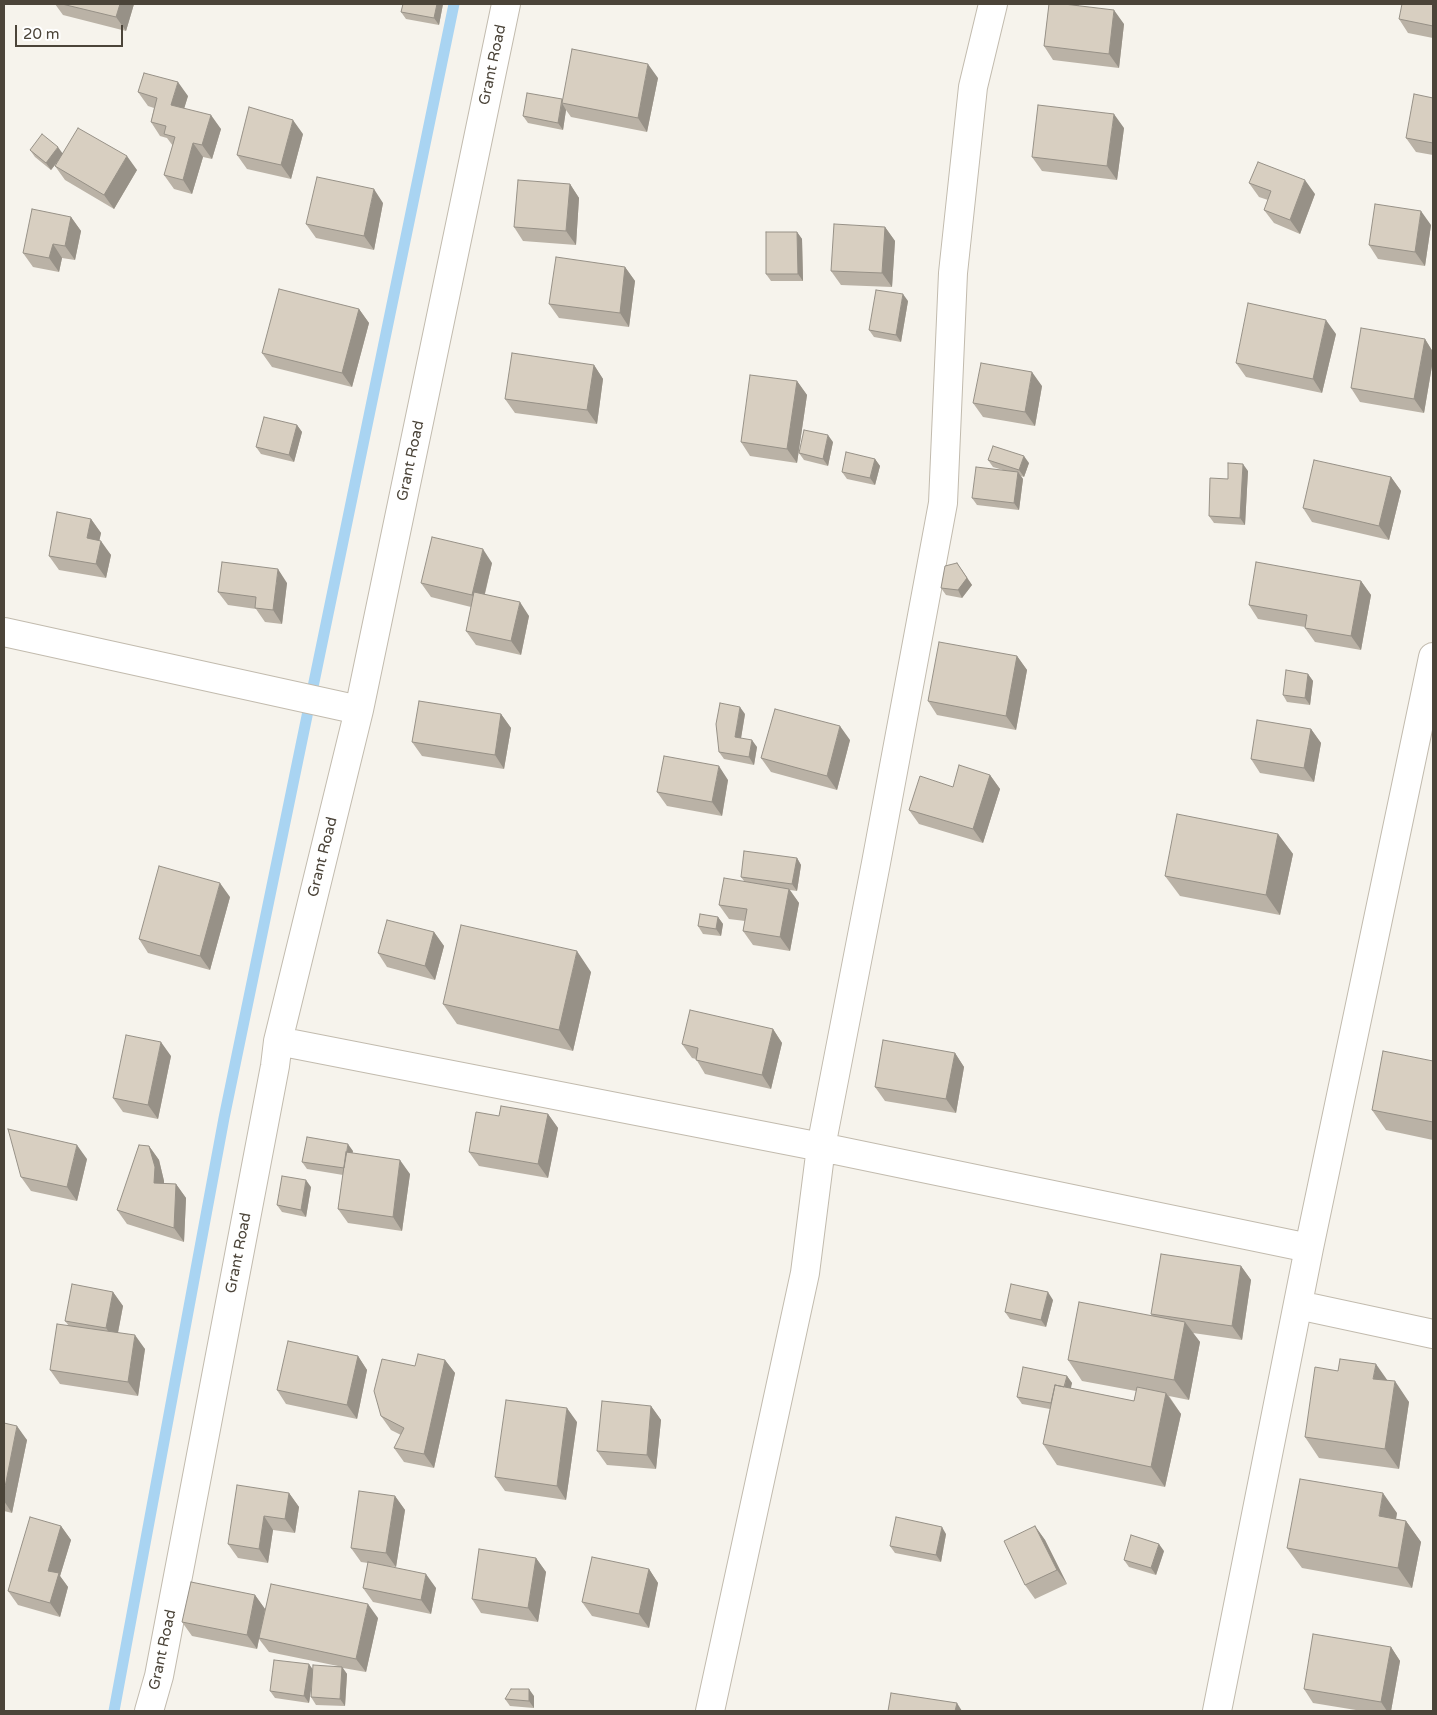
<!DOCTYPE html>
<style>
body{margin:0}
#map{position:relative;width:1437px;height:1715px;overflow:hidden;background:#f6f3ec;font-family:"Varela Round",sans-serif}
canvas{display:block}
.frame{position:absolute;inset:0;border:5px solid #4b4439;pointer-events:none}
.scale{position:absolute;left:15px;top:25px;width:108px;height:22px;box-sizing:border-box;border:2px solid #4b4439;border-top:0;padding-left:6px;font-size:15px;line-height:18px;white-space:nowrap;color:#4b4439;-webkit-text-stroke:4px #fff;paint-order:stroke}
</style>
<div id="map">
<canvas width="1437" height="1715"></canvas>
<div class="frame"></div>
<div class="scale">20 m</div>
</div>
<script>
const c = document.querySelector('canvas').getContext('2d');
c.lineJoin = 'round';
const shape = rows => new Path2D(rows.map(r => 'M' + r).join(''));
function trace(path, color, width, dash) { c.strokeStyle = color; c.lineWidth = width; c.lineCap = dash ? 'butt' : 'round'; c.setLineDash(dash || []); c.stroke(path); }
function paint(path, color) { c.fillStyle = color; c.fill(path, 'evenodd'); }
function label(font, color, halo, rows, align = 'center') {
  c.font = font + ' "Varela Round",sans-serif'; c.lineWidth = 4.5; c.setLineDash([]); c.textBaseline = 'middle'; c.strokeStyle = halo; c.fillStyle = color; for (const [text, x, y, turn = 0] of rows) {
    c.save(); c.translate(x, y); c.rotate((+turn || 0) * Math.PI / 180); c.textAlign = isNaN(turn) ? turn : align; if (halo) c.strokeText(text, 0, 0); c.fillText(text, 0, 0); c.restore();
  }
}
trace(shape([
 [114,1711,224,1118,454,4]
]), '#a9d4f2', 11);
const minor = shape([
 [4,632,359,710],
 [278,1041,821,1147,1309,1248],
 [1298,1305,1433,1334],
 [149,1711,159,1676,275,1066,278,1041,359,710,506,4],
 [710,1711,805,1273,821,1147,876,863,943,503,953,273,973,87,993,4],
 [1217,1711,1309,1248,1433,657]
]);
trace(minor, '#c2bbae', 30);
trace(minor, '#fff', 28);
paint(shape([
 [55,4,134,4,126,31,63,15],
 [403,4,443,4,439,25,406,19,401,12],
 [1049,4,1079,4,1079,6,1124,24,1119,68,1053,60,1044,46],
 [1433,4,1433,38,1408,33,1399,19],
 [658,78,647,132,571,117,566,110,563,130,528,123,523,116,562,99],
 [138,92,188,96,184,108,221,129,212,159,203,157,192,194,174,189,164,175,173,146,167,138,160,136,151,122,154,108,148,106],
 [1433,98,1433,155,1416,152,1406,138],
 [1124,128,1117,180,1042,171,1032,157],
 [303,134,291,179,247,169,237,155],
 [30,150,63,153,137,170,114,209,65,180,55,166,60,159,51,170,35,157],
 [1249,183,1315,194,1300,234,1274,223,1264,210,1268,200,1259,197],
 [570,184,579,198,576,245,523,241,514,227],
 [383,203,374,250,316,238,306,224],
 [71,217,81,231,75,260,62,258,59,272,33,267,23,253],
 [1431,225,1425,266,1378,259,1369,245],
 [885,227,895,241,892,287,841,285,831,271],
 [797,232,802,239,803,281,771,281,766,274],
 [625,267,635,281,629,327,559,318,549,304],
 [908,301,901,342,874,337,869,330],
 [359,309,369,323,352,387,272,367,262,353],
 [1336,334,1322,393,1246,377,1236,363],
 [1425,339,1433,352,1433,360,1424,413,1360,402,1351,388],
 [594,365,603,379,597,424,515,413,505,399],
 [797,381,807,395,797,463,750,456,741,442],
 [1042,386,1035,426,983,417,973,403],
 [297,425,302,432,294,462,261,454,256,447],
 [833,442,828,466,804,460,799,453],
 [875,459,880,466,875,485,847,479,842,472],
 [988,460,1029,463,1024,477,1021,476,1023,479,1019,510,977,505,972,498,1003,470,993,467],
 [1248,471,1245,525,1214,523,1209,516,1228,479],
 [1391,477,1401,491,1389,540,1312,522,1303,508],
 [91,519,101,533,99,541,111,555,106,578,59,570,49,556],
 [492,563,485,594,529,616,521,655,476,645,466,631,471,607,431,597,421,583],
 [962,570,972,585,962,598,946,595,941,588],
 [1361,581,1371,595,1361,650,1315,642,1305,628,1305,627,1258,619,1249,605],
 [287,583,282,624,265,622,256,609,228,605,218,592],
 [1017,656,1027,670,1016,730,937,715,928,701],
 [1308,674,1313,681,1310,705,1287,702,1283,695],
 [501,714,511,728,504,769,422,756,412,742],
 [745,714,741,738,757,747,754,765,724,759,719,752],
 [1311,729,1321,743,1314,782,1260,773,1251,759],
 [850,740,837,790,771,772,761,758],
 [990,775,1000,789,983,843,919,824,909,810,953,787],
 [728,780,722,816,667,806,657,792],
 [1278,834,1293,854,1280,915,1180,896,1165,876],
 [797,858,801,865,797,891,790,890,799,903,790,951,753,945,743,931,745,921,729,919,719,905,744,881,741,877],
 [230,897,210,970,148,953,139,939],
 [718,917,723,924,721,936,703,934,698,926],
 [434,932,444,946,435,980,387,967,378,953],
 [591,972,573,1051,457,1024,443,1004],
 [773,1029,782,1043,771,1089,705,1074,696,1059,692,1058,682,1044],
 [955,1053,964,1067,956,1113,885,1101,875,1087],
 [171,1056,158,1119,123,1112,113,1098],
 [1433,1061,1433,1140,1386,1130,1372,1110],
 [548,1114,558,1128,548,1178,479,1166,469,1152,499,1116],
 [149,1146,159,1160,164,1181,164,1183,176,1184,186,1198,184,1242,127,1224,117,1210],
 [353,1151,352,1153,410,1174,402,1231,348,1223,338,1209,343,1175,307,1169,302,1162],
 [87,1159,77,1201,31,1191,21,1177],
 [311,1187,306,1217,282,1212,277,1205],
 [1241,1266,1251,1280,1242,1340,1193,1333,1200,1342,1189,1400,1169,1396,1181,1414,1165,1487,1057,1465,1043,1444,1050,1409,1022,1404,1017,1397,1067,1376,1072,1383,1070,1388,1134,1401,1136,1391,1082,1381,1068,1360,1152,1316,1151,1314],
 [113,1292,123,1306,118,1333,145,1349,138,1396,60,1384,50,1370,69,1326,65,1321],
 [1053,1300,1046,1327,1010,1319,1005,1312],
 [358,1356,367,1370,357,1419,286,1404,277,1390],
 [445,1360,455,1373,434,1468,404,1462,394,1448,401,1435,391,1430,381,1416,415,1366],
 [1387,1381,1409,1402,1399,1469,1319,1458,1305,1437],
 [651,1406,661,1420,656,1469,607,1465,597,1451],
 [577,1422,566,1500,505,1491,495,1477],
 [4,1423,27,1440,12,1513,4,1511],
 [289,1493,299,1507,295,1533,273,1530,268,1563,238,1558,228,1544],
 [395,1496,405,1510,396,1567,387,1566,436,1588,431,1614,373,1602,363,1588,368,1563,361,1562,351,1548],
 [1397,1513,1396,1519,1406,1521,1421,1542,1412,1588,1302,1568,1287,1548],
 [61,1526,71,1540,60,1576,68,1587,60,1617,18,1605,8,1591],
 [1035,1526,1045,1540,1067,1584,1035,1599,1025,1585],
 [946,1534,941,1562,895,1553,890,1546],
 [1164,1551,1156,1575,1129,1567,1124,1560],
 [536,1558,546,1572,538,1622,481,1613,472,1599],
 [649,1569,658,1583,649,1628,592,1616,582,1602],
 [255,1595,265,1609,378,1618,366,1672,343,1668,347,1674,345,1706,316,1705,311,1697,312,1679,309,1703,275,1698,270,1691,313,1671,338,1666,269,1652,259,1639,257,1649,192,1636,182,1622],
 [1391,1647,1400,1661,1391,1711,1362,1711,1313,1703,1304,1689],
 [534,1696,534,1708,510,1706,505,1699]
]), '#bab2a6');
paint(shape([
 [120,4,134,4,126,31,116,17],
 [437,4,443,4,439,25,434,18],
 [1114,10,1124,24,1119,68,1109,54],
 [648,64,658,78,647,132,638,118],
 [178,82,188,96,181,119,171,105],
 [562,103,566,110,563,130,558,123],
 [1114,114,1124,128,1117,180,1107,166],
 [211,115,221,129,212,159,202,145],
 [293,120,303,134,291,179,281,165],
 [193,143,203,157,192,194,183,180],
 [58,147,63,154,51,170,46,163],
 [127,156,137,170,114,209,104,195],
 [1305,180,1315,194,1300,234,1290,220],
 [570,184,579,198,576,245,566,231],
 [374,189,383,203,374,250,364,236],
 [1421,211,1431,225,1425,266,1415,252],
 [71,217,81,231,75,260,65,246],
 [885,227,895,241,892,287,882,273],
 [797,232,802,239,803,281,798,274],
 [53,244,62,258,59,272,49,258],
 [625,267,635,281,629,327,620,313],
 [903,294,908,301,901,342,896,335],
 [359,309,369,323,352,387,342,373],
 [1326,320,1336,334,1322,393,1313,379],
 [1425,339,1433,352,1433,360,1424,413,1414,399],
 [594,365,603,379,597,424,587,410],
 [1032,372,1042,386,1035,426,1025,412],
 [797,381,807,395,797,463,787,449],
 [297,425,302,432,294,462,289,455],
 [828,435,833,442,828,466,823,459],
 [1024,456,1029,463,1024,477,1019,470],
 [875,459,880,466,875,485,870,478],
 [1243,464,1248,471,1245,525,1240,518],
 [1018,472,1023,479,1019,510,1014,503],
 [1391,477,1401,491,1389,540,1379,526],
 [91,519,101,533,97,552,87,538],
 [101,541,111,555,106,578,96,564],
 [483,549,492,563,481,609,472,595],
 [957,563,972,585,962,598,958,590],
 [278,569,287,583,282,624,273,610],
 [1361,581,1371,595,1361,650,1351,636],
 [520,602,529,616,521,655,511,641],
 [1017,656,1027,670,1016,730,1006,716],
 [1308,674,1313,681,1310,705,1305,698],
 [740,707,745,714,740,744,735,737],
 [501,714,511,728,504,769,495,755],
 [840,726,850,740,837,790,827,776],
 [1311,729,1321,743,1314,782,1304,768],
 [752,740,757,747,754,765,749,757],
 [719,766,728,780,722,816,712,802],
 [990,775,1000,789,983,843,973,829],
 [1278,834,1293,854,1280,915,1266,895],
 [797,858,801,865,797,891,792,884],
 [220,883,230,897,210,970,200,956],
 [789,889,799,903,790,951,780,937],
 [718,917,723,924,721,936,716,929],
 [434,932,444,946,435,980,425,966],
 [577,951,591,972,573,1051,559,1030],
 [773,1029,782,1043,771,1089,762,1075],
 [161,1042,171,1056,158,1119,148,1105],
 [955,1053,964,1067,956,1113,946,1099],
 [548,1114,558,1128,548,1178,538,1164],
 [348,1144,353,1151,348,1176,344,1168],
 [77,1145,87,1159,77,1201,67,1187],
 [149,1146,159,1160,164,1181,164,1197,154,1183],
 [400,1160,410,1174,402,1231,393,1217],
 [306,1180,311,1187,306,1217,301,1210],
 [176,1184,186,1198,184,1242,174,1228],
 [1241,1266,1251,1280,1242,1340,1232,1326],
 [113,1292,123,1306,116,1342,106,1328],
 [1048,1292,1053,1300,1046,1327,1041,1320],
 [1185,1322,1200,1342,1189,1400,1174,1380],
 [135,1335,145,1349,138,1396,128,1382],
 [358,1356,367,1370,357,1419,347,1405],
 [445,1360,455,1373,434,1468,424,1454],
 [1376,1364,1390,1384,1373,1379],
 [1067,1376,1072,1383,1066,1412,1061,1405],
 [1395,1381,1409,1402,1399,1469,1385,1449],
 [1166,1393,1181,1414,1165,1487,1151,1467],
 [651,1406,661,1420,656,1469,647,1455],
 [567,1408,577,1422,566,1500,557,1486],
 [17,1426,27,1440,12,1513,4,1501,4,1492],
 [289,1493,299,1507,295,1533,285,1519],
 [1383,1493,1397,1513,1393,1536,1379,1516],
 [395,1496,405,1510,396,1567,386,1553],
 [264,1516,273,1530,268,1563,259,1549],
 [1406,1521,1421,1542,1412,1588,1398,1568],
 [61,1526,71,1540,60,1576,68,1587,60,1617,50,1603,48,1571],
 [1035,1526,1045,1540,1067,1584,1057,1570],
 [942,1527,946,1534,941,1562,936,1555],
 [1159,1544,1164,1551,1156,1575,1151,1568],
 [536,1558,546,1572,538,1622,528,1608],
 [649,1569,658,1583,649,1628,639,1614],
 [426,1574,436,1588,431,1614,421,1600],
 [255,1595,265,1609,257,1649,247,1635],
 [368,1604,378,1618,366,1672,356,1659],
 [1391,1647,1400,1661,1391,1711,1387,1711,1381,1702],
 [309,1664,314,1671,309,1703,304,1696],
 [342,1667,347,1674,345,1706,340,1699],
 [529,1689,534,1696,534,1708,529,1701],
 [957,1703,962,1711,955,1711]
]), '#979187');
const building = shape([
 [62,4,120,4,116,17,62,4],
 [403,4,437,4,434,18,401,12,403,4],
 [1049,4,1064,4,1114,10,1109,54,1044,46,1049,4],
 [1402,4,1433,4,1433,26,1399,19,1402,4],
 [572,49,648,64,638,118,562,103,572,49],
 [144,73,178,82,171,105,211,115,202,145,193,143,183,180,164,175,175,137,164,134,166,126,151,122,157,98,138,92,144,73],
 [527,93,562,99,558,123,523,116,527,93],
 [1414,94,1433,98,1433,143,1406,138,1414,94],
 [1038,105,1114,114,1107,166,1032,157,1038,105],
 [249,107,293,120,281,165,237,155,249,107],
 [78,128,127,156,104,195,55,166,78,128],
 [42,134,58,147,46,163,30,150,42,134],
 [1258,162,1305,180,1290,220,1264,210,1271,191,1249,183,1258,162],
 [317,177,374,189,364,236,306,224,317,177],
 [518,180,570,184,566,231,514,227,518,180],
 [1375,204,1421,211,1415,252,1369,245,1375,204],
 [32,209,71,217,65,246,53,244,49,258,23,253,32,209],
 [834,224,885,227,882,273,831,271,834,224],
 [766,232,797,232,798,274,766,274,766,232],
 [556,257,625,267,620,313,549,304,556,257],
 [279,289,359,309,342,373,262,353,279,289],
 [876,290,903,294,896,335,869,330,876,290],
 [1248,303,1326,320,1313,379,1236,363,1248,303],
 [1361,328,1425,339,1414,399,1351,388,1361,328],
 [512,353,594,365,587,410,505,399,512,353],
 [981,363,1032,372,1025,412,973,403,981,363],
 [750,375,797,381,787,449,741,442,750,375],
 [264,417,297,425,289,455,256,447,264,417],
 [804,430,828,435,823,459,799,453,804,430],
 [993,446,1024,456,1019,470,988,460,993,446],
 [846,452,875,459,870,478,842,472,846,452],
 [1314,460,1391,477,1379,526,1303,508,1314,460],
 [1228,463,1243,464,1240,518,1209,516,1210,478,1228,479,1228,463],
 [976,467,1018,472,1014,503,972,498,976,467],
 [57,512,91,519,87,538,101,541,96,564,49,556,57,512],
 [432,537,483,549,472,595,421,583,432,537],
 [222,562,278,569,273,610,255,608,256,597,218,592,222,562],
 [1256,562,1361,581,1351,636,1305,628,1307,615,1249,605,1256,562],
 [957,563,967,578,958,590,941,588,945,566,957,563],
 [474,592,520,602,511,641,466,631,474,592],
 [939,642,1017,656,1006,716,928,701,939,642],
 [1286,670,1308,674,1305,698,1283,695,1286,670],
 [419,701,501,714,495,755,412,742,419,701],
 [720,703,740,707,735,737,752,740,749,757,719,752,716,724,720,703],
 [775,709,840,726,827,776,761,758,775,709],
 [1257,720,1311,729,1304,768,1251,759,1257,720],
 [664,756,719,766,712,802,657,792,664,756],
 [959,765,990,775,973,829,909,810,920,776,953,787,959,765],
 [1177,814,1278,834,1266,895,1165,876,1177,814],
 [744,851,797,858,792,884,741,877,744,851],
 [159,866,220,883,200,956,139,939,159,866],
 [724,878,789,889,780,937,743,931,747,909,719,905,724,878],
 [700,914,718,917,716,929,698,926,700,914],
 [387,920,434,932,425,966,378,953,387,920],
 [461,925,577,951,559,1030,443,1004,461,925],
 [690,1010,773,1029,762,1075,696,1060,698,1048,682,1044,690,1010],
 [126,1035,161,1042,148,1105,113,1098,126,1035],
 [883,1040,955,1053,946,1099,875,1087,883,1040],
 [1383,1051,1433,1061,1433,1122,1372,1110,1383,1051],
 [501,1106,548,1114,538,1164,469,1152,476,1112,499,1116,501,1106],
 [8,1129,77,1145,67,1187,21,1177,8,1129],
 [307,1137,348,1144,344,1168,302,1162,307,1137],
 [139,1145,149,1146,155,1167,154,1183,176,1184,174,1228,117,1210,139,1145],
 [346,1152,400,1160,393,1217,338,1209,346,1152],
 [282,1176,306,1180,301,1210,277,1205,282,1176],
 [1161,1254,1241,1266,1232,1326,1151,1314,1161,1254],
 [72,1284,113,1292,106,1328,65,1321,72,1284],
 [1011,1284,1048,1292,1041,1320,1005,1312,1011,1284],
 [1079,1302,1185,1322,1174,1380,1068,1360,1079,1302],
 [57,1324,135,1335,128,1382,50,1370,57,1324],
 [288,1341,358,1356,347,1405,277,1390,288,1341],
 [418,1354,445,1360,424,1454,394,1448,404,1428,381,1416,374,1391,382,1359,415,1366,418,1354],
 [1340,1359,1376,1364,1373,1379,1395,1381,1385,1449,1305,1437,1315,1367,1338,1371,1340,1359],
 [1023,1367,1067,1376,1064,1387,1055,1385,1051,1403,1017,1397,1023,1367],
 [1055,1385,1134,1401,1137,1387,1166,1393,1151,1467,1043,1444,1055,1385],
 [506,1400,567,1408,557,1486,495,1477,506,1400],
 [602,1401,651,1406,647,1455,597,1451,602,1401],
 [4,1423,17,1426,4,1492,4,1423],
 [1300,1479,1383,1493,1379,1516,1406,1521,1398,1568,1287,1548,1300,1479],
 [237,1485,289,1493,285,1519,264,1516,259,1549,228,1544,237,1485],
 [359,1491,395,1496,386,1553,351,1548,359,1491],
 [30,1517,61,1526,48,1571,59,1573,50,1603,8,1591,30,1517],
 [896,1517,942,1527,936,1555,890,1546,896,1517],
 [1035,1526,1057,1570,1025,1585,1004,1541,1035,1526],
 [1131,1535,1159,1544,1151,1568,1124,1560,1131,1535],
 [479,1549,536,1558,528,1608,472,1599,479,1549],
 [592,1557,649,1569,639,1614,582,1602,592,1557],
 [368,1562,426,1574,421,1600,363,1588,368,1562],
 [191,1582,255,1595,247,1635,182,1622,191,1582],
 [271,1584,368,1604,356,1659,259,1638,271,1584],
 [1313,1634,1391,1647,1381,1702,1304,1689,1313,1634],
 [274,1660,309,1664,304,1696,270,1691,274,1660],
 [313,1665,342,1667,340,1699,311,1697,313,1665],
 [511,1689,529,1689,529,1701,505,1699,511,1689],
 [891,1693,957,1703,955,1711,888,1711,891,1693]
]);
paint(building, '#d8cfc1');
trace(building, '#979187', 1);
label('15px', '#4b4439', '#fff', [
 ["Grant Road",493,65,-78],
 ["Grant Road",411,461,-78],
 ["Grant Road",323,857,-76],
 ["Grant Road",239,1253,-79],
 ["Grant Road",163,1650,-78]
]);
</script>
